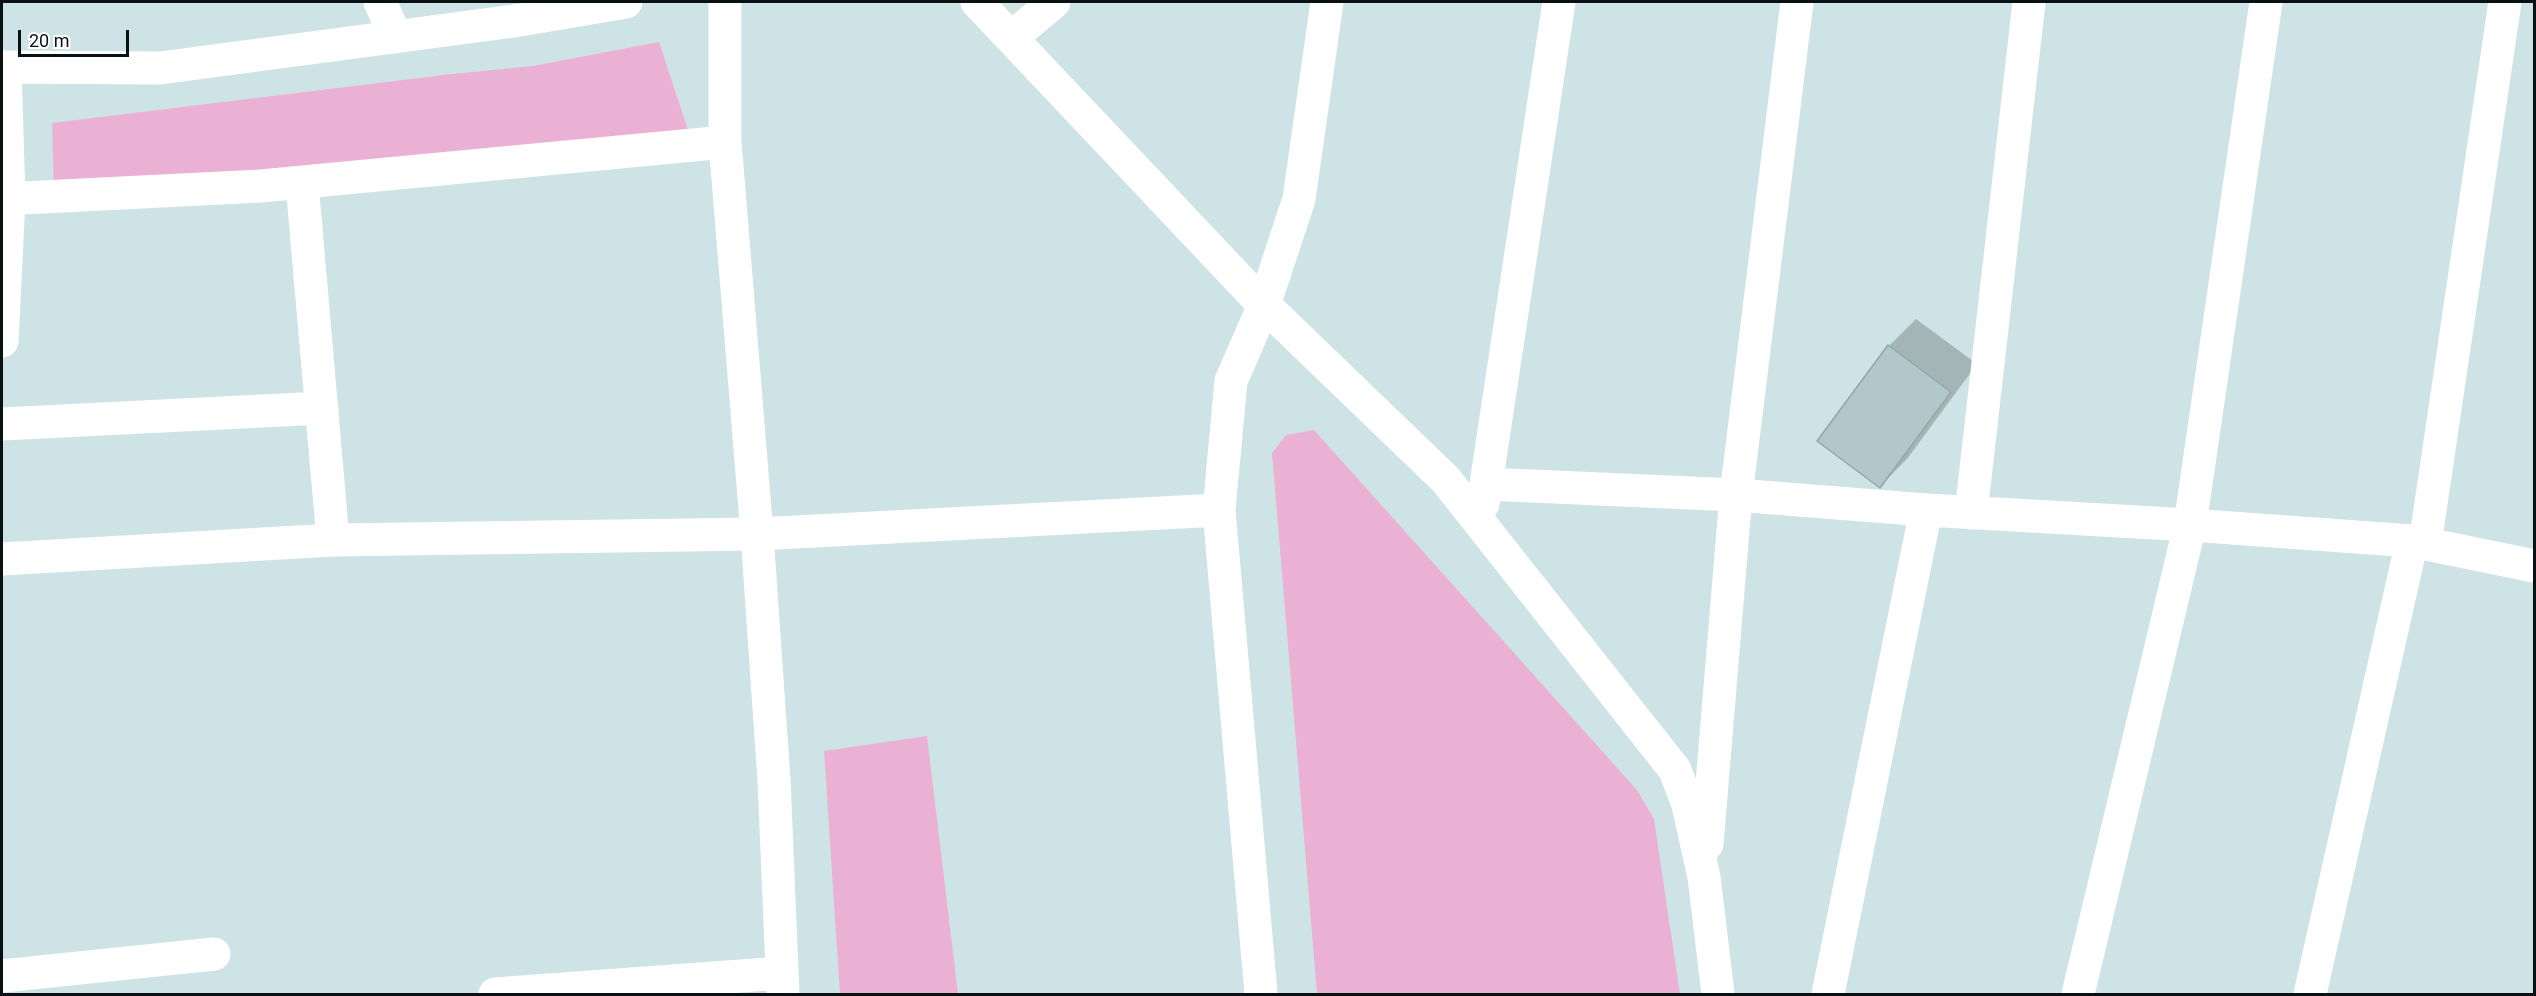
<!DOCTYPE html>
<style>
body{margin:0}
#map{position:relative;width:2536px;height:996px;overflow:hidden;background:#cee3e6;font-family:Roboto,sans-serif}
canvas{display:block}
.frame{position:absolute;inset:0;border:3px solid #091112;pointer-events:none}
.scale{position:absolute;left:18px;top:30px;width:111px;height:27px;box-sizing:border-box;border:3px solid #091112;border-top:0;padding-left:8px;font-size:18px;line-height:21px;white-space:nowrap;color:#091112;-webkit-text-stroke:4px #fff;paint-order:stroke}
</style>
<div id="map">
<canvas width="2536" height="996"></canvas>
<div class="frame"></div>
<div class="scale">20 m</div>
</div>
<script>
const c = document.querySelector('canvas').getContext('2d');
c.lineJoin = 'round';
function paint(path, color) { c.fillStyle = color; c.fill(path, 'evenodd'); }
const shape = rows => new Path2D(rows.map(r => 'M' + r).join(''));
function trace(path, color, width, dash) { c.strokeStyle = color; c.lineWidth = width; c.lineCap = dash ? 'butt' : 'round'; c.setLineDash(dash || []); c.stroke(path); }
paint(shape([
 [659,42,694,148,54,196,52,123,452,74,533,66],
 [1314,430,1637,790,1654,819,1680,994,1317,994,1272,453,1286,435],
 [927,736,958,994,840,994,824,751]
]), '#ebb1d5');
paint(shape([
 [1916,319,1977,364,1907,459,1880,486,1889,346]
]), '#0003');
const building = shape([
 [1888,345,1951,392,1880,488,1817,441,1888,345]
]);
paint(building, '#b2c7ca');
trace(building, '#92a7aa', 1.5);
trace(shape([
 [380,2,396,37],
 [725,2,725,142,757,534,774,780,783,994],
 [977,2,1256,297,1446,480,1675,770,1688,805,1704,877,1718,994],
 [1011,38,1054,2],
 [2,67,160,68,514,21,626,2],
 [302,183,333,540],
 [2,199,261,186,725,142],
 [2,341,9,199,5,67],
 [2,424,322,408],
 [1486,484,1736,495,1926,510,2190,525,2412,541,2534,566],
 [1483,504,1559,2],
 [1971,513,2029,2],
 [2425,544,2505,2],
 [2,559,333,540,757,534,1219,510],
 [1707,844,1736,495,1797,2],
 [2,976,214,954],
 [495,994,782,973],
 [1261,994,1219,510,1231,381,1264,305,1299,199,1327,2],
 [1828,994,1926,510],
 [2078,994,2190,525,2266,2],
 [2310,994,2412,541]
]), '#fff', 33);
</script>
